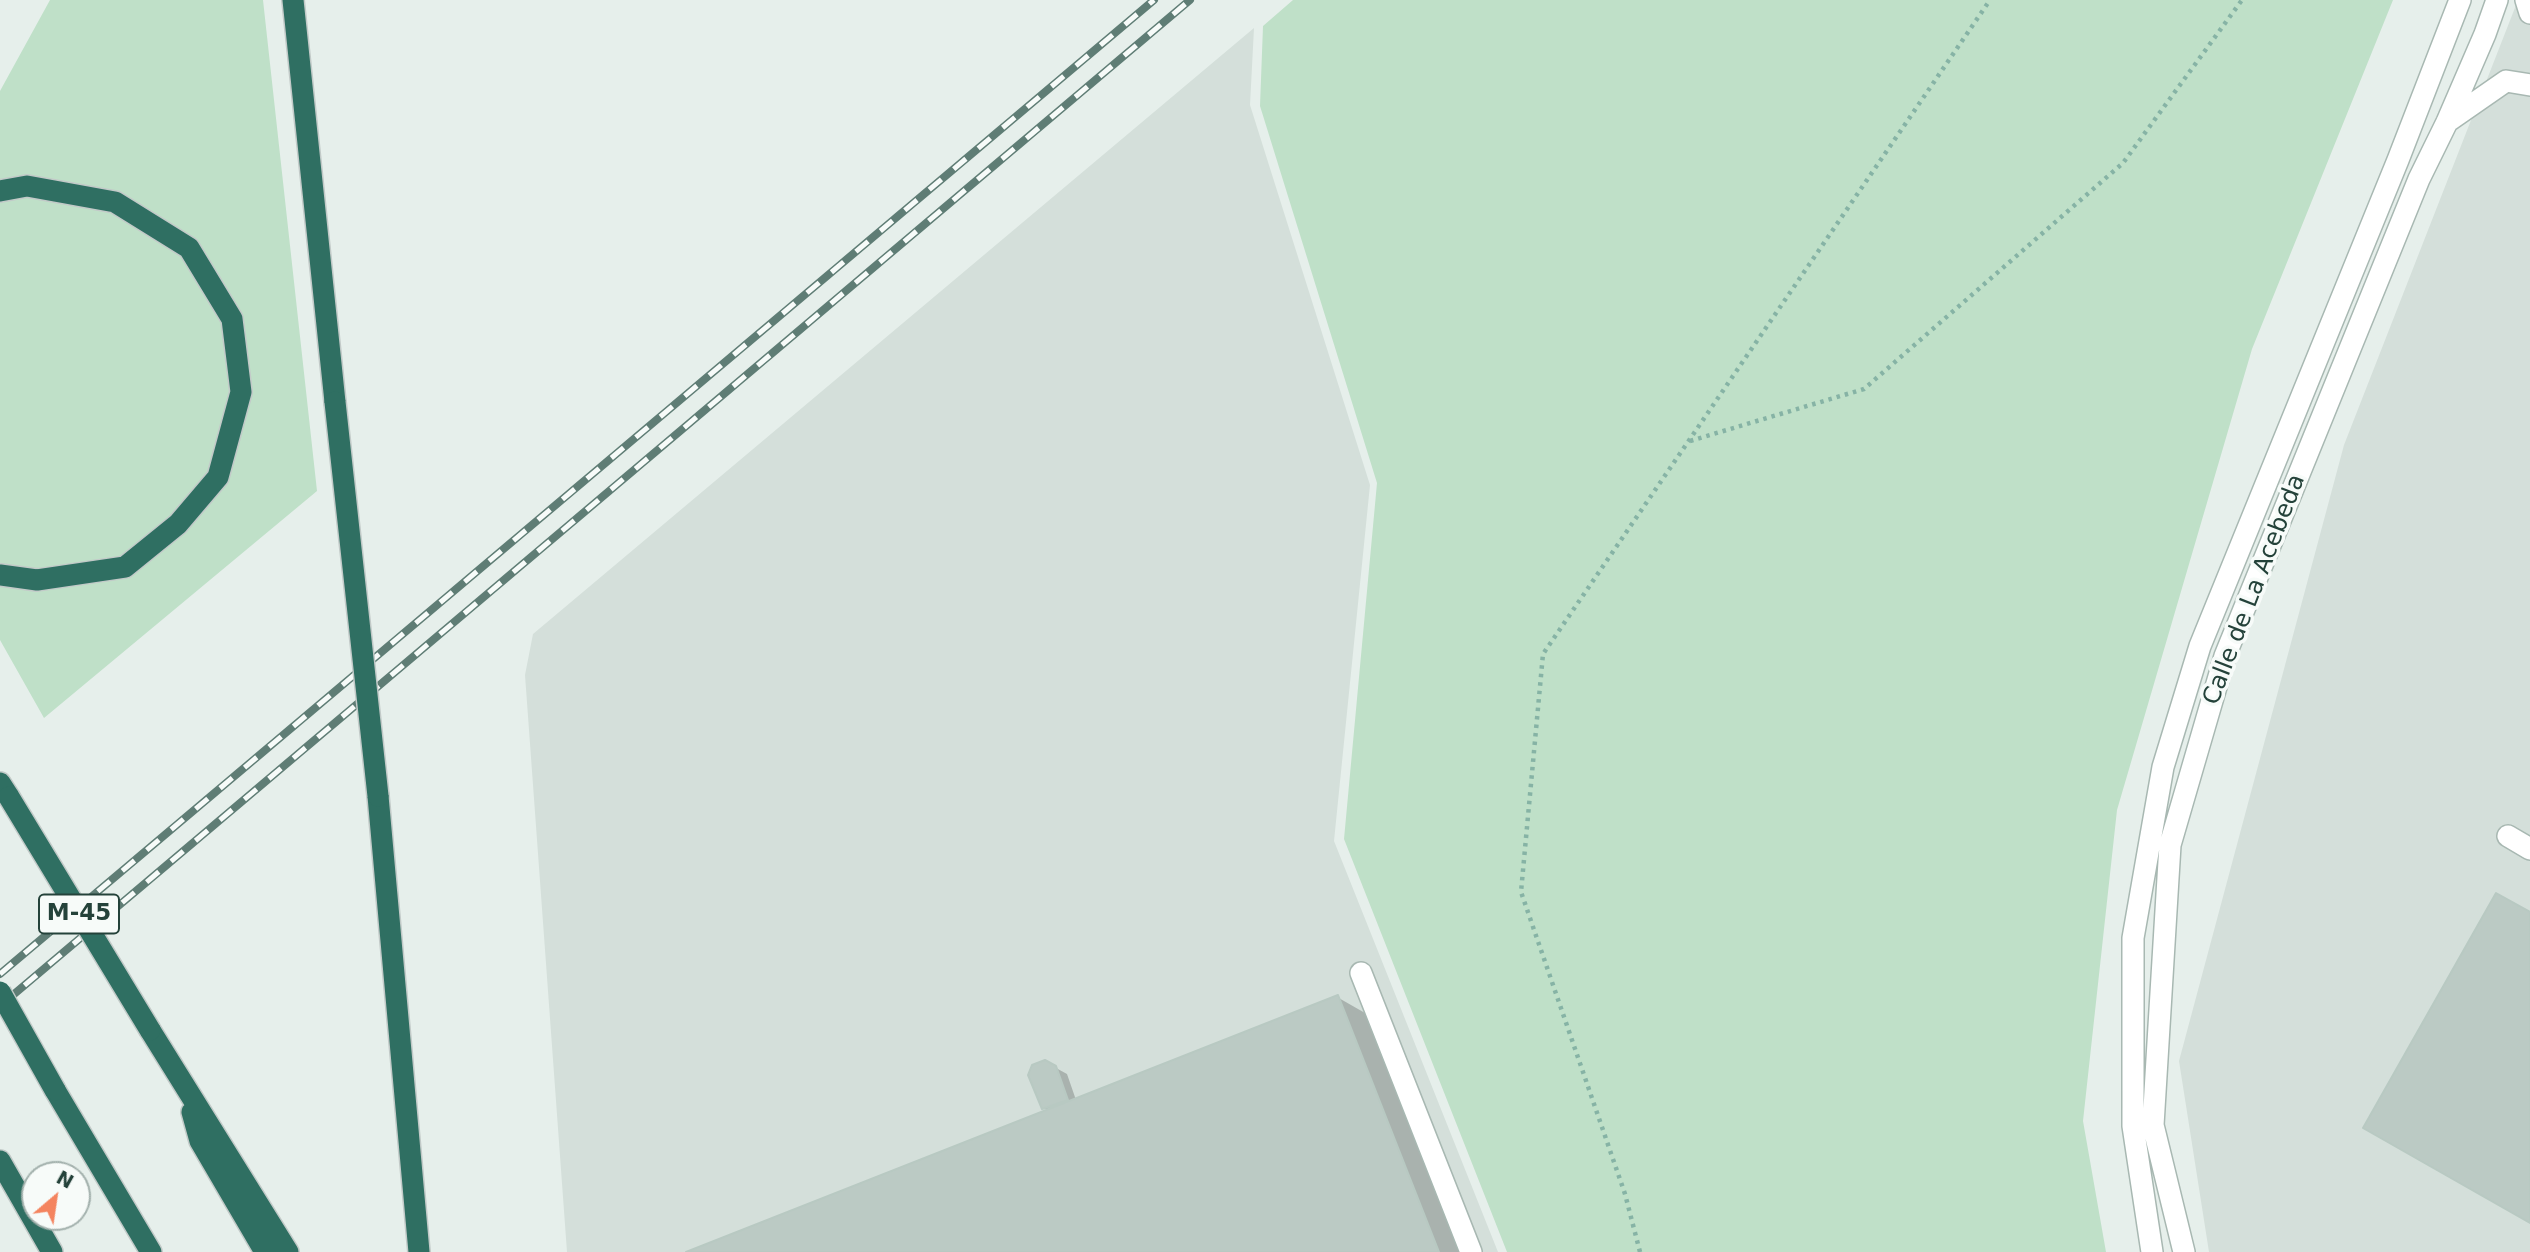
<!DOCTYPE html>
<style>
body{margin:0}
#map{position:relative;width:2530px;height:1252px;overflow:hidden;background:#e6efeb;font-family:"DejaVu Sans",sans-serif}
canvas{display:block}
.north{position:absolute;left:21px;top:1161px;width:70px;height:70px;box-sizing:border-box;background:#f7fbf9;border:2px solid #a3b1ad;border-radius:50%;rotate:29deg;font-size:19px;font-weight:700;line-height:28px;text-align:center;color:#24423a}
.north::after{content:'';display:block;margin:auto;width:24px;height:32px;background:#f4845f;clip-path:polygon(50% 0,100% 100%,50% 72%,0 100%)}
</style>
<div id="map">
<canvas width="2530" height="1252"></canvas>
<div class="north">N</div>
</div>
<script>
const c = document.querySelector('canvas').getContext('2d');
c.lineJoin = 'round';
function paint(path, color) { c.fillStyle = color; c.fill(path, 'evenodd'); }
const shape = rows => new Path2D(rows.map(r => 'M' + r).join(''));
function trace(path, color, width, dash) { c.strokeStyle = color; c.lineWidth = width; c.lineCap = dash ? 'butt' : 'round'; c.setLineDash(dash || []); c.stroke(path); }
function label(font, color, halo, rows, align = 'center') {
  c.font = font + ' "DejaVu Sans",sans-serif'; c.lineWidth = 7; c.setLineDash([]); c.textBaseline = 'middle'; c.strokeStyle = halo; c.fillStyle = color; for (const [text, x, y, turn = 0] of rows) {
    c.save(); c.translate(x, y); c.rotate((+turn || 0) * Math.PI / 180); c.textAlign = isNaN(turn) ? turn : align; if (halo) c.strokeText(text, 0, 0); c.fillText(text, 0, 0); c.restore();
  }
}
paint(shape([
 [2518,0,2530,0,2530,1252,2209,1252,2179,1061,2344,445],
 [1254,28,1250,105,1370,485,1334,841,1498,1252,567,1252,525,675,533,634]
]), '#d4dfda');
paint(shape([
 [50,0,263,0,317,491,44,718,0,640,0,91],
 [1293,0,2393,0,2252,349,2117,810,2083,1121,2106,1252,1507,1252,1344,839,1377,483,1260,106,1263,26]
]), '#bfe0c8');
paint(shape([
 [1337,997,1379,1021,1471,1252,691,1252,1049,1111,1044,1108,1045,1062,1067,1074,1076,1100]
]), '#0003');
const building = shape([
 [2496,893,2530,912,2530,1223,2363,1128,2496,893],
 [1338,995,1439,1252,686,1252,1338,995],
 [1045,1060,1056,1066,1068,1100,1042,1109,1028,1075,1032,1065,1045,1060]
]);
paint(building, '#bbcac4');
trace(building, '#b8c9c2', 2);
const minor = shape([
 [2526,0,2530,13],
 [2447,122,2506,81,2530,85],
 [2508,836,2530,849],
 [1361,973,1471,1252],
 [2152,1252,2133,1126,2133,938,2163,767,2200,646,2398,160,2460,0],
 [2184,1252,2153,1125,2170,845,2225,656,2419,179,2447,122,2485,34,2497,0]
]);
const highway = shape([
 [293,0,335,402],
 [0,191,27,186,115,202,189,248,232,319,241,392,218,477,178,524,125,567,37,580,0,575],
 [0,783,9,797],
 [378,796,419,1252],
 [150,1030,288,1252],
 [55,1090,151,1252],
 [192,1112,200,1141,265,1252],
 [0,1161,52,1252]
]);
trace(minor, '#a8b8b2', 24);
trace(highway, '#c2cac8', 24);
trace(shape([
 [1690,441,1864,389,2123,163,2242,0],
 [1640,1252,1625,1194,1521,892,1543,654,1990,0]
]), '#86b3a5', 4.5, [3.5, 5]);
trace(minor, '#fff', 21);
trace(highway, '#2f6f62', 21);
const rail = shape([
 [0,974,1154,0],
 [0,1006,1190,0]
]);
trace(rail, '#5f7d75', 8);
trace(rail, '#f7fbf9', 5, [16]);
const highwayBridge = shape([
 [335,402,378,796],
 [9,797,150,1030],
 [0,992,55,1090]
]);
trace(highwayBridge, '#c2cac8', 24, []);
trace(highwayBridge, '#2f6f62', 21);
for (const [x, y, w] of [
 [79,914,80]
]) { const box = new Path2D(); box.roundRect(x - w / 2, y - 19.5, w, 39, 5); c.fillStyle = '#f7fbf9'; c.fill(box); trace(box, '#24423a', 2); }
label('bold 23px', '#24423a', null, [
 ["M-45",79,914]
]);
label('24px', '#24423a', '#f7fbf9', [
 ["Calle de La Acebeda",2255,590,-69]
]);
</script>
